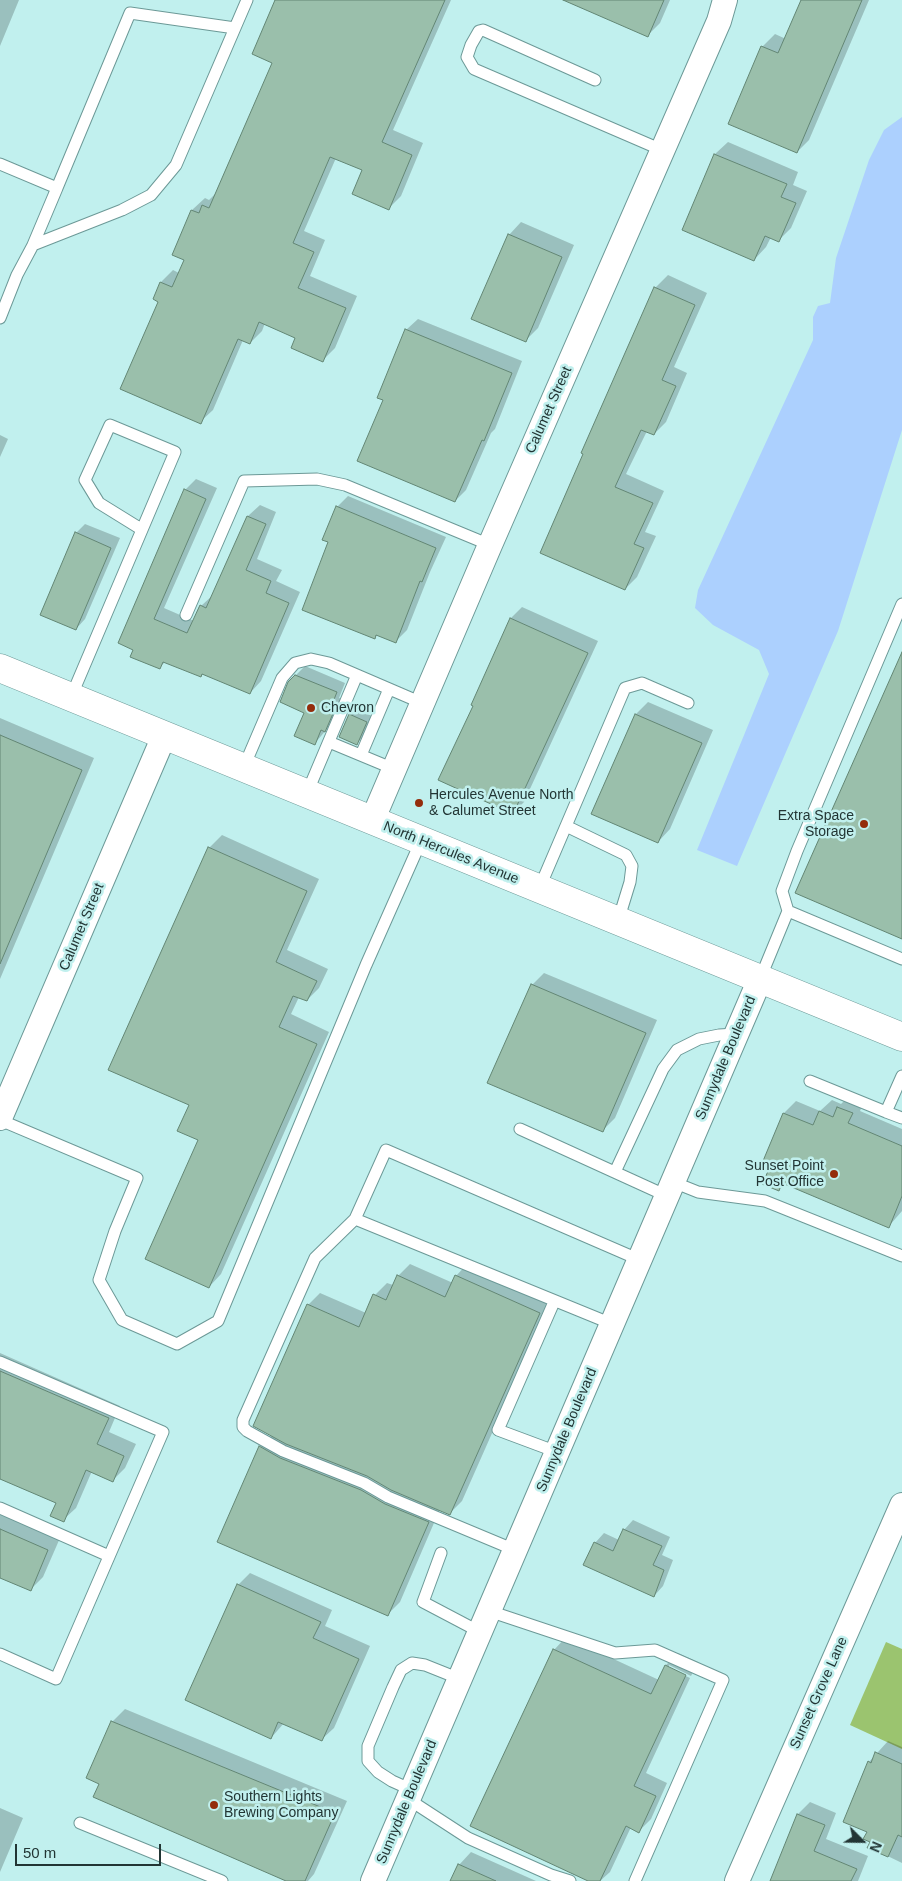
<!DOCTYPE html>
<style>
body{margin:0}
#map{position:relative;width:902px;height:1881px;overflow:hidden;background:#c1f0ee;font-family:Arial,sans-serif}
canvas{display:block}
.north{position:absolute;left:837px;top:1816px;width:50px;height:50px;-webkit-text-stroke:4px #c1f0ee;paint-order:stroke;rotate:113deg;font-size:14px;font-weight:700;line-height:20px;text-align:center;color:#223534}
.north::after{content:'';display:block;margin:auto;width:18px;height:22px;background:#223534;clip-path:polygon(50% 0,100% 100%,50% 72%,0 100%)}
.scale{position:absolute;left:15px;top:1844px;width:146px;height:22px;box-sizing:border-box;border:2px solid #223534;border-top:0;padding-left:6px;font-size:15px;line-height:18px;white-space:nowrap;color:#223534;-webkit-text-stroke:4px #c1f0ee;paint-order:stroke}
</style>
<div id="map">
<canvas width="902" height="1881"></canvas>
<div class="north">N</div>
<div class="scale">50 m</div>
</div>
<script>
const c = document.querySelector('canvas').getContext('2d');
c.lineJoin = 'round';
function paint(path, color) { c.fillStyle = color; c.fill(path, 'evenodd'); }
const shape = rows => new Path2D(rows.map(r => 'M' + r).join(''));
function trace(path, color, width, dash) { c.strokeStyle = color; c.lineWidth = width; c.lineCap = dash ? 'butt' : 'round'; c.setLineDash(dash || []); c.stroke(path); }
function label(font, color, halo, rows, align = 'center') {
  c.font = font + ' Arial,sans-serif'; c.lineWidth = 5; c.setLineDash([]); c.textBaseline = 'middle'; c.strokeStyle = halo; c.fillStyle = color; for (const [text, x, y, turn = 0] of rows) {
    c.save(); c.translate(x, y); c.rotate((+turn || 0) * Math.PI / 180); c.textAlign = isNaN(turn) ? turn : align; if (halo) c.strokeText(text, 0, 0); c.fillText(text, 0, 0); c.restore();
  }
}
paint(shape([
 [886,1642,902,1649,902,1749,850,1725]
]), '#9bc46f');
paint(shape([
 [902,117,902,430,838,631,737,866,697,850,769,674,759,650,713,625,695,608,698,590,813,340,813,317,818,306,830,303,836,258,869,160,884,130]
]), '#acd0fe');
paint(shape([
 [0,0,19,0,0,46],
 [277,0,451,0,393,130,423,143,401,196,389,208,364,170,336,158,304,231,325,240,310,276,357,296,335,348,323,360,297,337,265,323,262,331,250,343,243,340,213,410,200,422,159,301,154,299,161,282,173,270,179,273,185,259,173,254,192,210,205,198,209,200,215,194,274,62],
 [566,0,670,0,660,23,648,35],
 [802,0,869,0,809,140,797,152,762,47,775,34,786,39],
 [728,142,798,172,793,185,807,191,791,228,779,240,771,237,766,247,754,260,683,229,715,154],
 [521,222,574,245,538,328,526,340,509,235],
 [668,275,707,293,674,367,687,373,666,422,654,434,647,431,626,474,664,491,645,532,656,536,637,577,625,589,585,453,583,452,655,288],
 [418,319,522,361,495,429,491,433,466,490,455,501,384,399,406,330],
 [0,435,8,439,0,457],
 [196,479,217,488,164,608,194,621,201,606,213,595,248,516,260,505,276,512,257,559,282,570,276,581,300,592,261,681,250,693,204,673,201,676,166,661,159,668,131,656,185,490],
 [348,496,446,537,430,572,407,630,396,641,378,634,374,638,330,542,337,507],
 [85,524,120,538,85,619,76,629,76,533],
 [522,607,598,641,524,802,513,813,474,705,472,704,511,618],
 [305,666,345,683,339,698,343,699,334,721,315,743,296,675],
 [648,702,713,730,670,829,658,842,636,714],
 [356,709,372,716,363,737,357,743,350,715],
 [0,718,94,758,0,979],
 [222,835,319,879,287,950,328,969,319,988,307,1000,299,997,291,1014,329,1032,221,1274,209,1287,199,1140,190,1105,110,1070,209,848],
 [544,973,657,1020,615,1118,603,1130,532,985],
 [850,1095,864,1101,860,1111,902,1129,902,1211,889,1226,785,1183,778,1190,772,1164,765,1161,784,1113,796,1101,820,1111,832,1100,841,1104],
 [468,1263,551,1300,462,1501,450,1513,440,1509,400,1602,388,1614,260,1447,272,1435,308,1305,320,1293,366,1313,375,1295,387,1283,393,1285,398,1276,410,1264,453,1283,456,1276],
 [0,1353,120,1406,109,1432,136,1444,125,1468,113,1480,92,1471,76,1508,63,1520,57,1502,0,1477],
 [0,1512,60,1538,43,1577,30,1590,0,1576],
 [633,1520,670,1537,662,1555,673,1560,663,1586,654,1596,595,1543,604,1533,619,1540,624,1530],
 [250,1573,332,1610,325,1626,370,1646,334,1728,321,1740,284,1723,271,1738,238,1585],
 [566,1637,659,1680,666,1665,678,1653,698,1662,691,1676,669,1665,669,1668,690,1678,646,1773,667,1783,651,1819,639,1831,631,1827,610,1872,600,1881,591,1881,472,1826,554,1650],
 [125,1709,347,1801,314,1874,308,1881,290,1881,101,1783,112,1722],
 [888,1741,902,1747,902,1863,869,1847,872,1841,868,1831,869,1762],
 [810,1802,836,1813,826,1839,868,1856,858,1881,771,1881,798,1814],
 [0,1808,23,1818,0,1872],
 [471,1852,536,1881,452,1881,459,1865]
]), '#0003');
const building = shape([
 [275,0,445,0,382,142,412,155,389,210,352,194,362,170,330,157,293,243,314,252,298,288,346,308,323,362,291,348,295,338,259,322,250,344,238,339,201,424,120,389,158,302,153,299,160,282,172,287,184,260,172,255,191,210,199,213,202,205,209,208,272,63,252,54,275,0],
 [563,0,664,0,648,37,563,0],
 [801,0,862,0,797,153,728,124,761,46,778,53,801,0],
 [714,154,787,184,781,197,796,203,779,242,765,236,754,261,682,230,714,154],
 [508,234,562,257,526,342,471,319,508,234],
 [654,287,695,305,662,380,676,386,654,435,641,430,615,487,653,503,634,544,644,548,625,590,540,553,583,454,581,453,654,287],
 [405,329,512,373,484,441,482,440,455,502,357,461,383,400,377,398,405,329],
 [184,489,206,499,154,619,187,633,200,605,206,608,247,516,266,524,246,570,271,581,266,593,289,603,250,694,202,674,201,677,163,662,160,669,130,657,133,650,118,643,184,489],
 [336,506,436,548,422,582,420,581,396,643,376,635,375,639,302,610,328,542,322,540,336,506],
 [75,532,111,548,76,630,40,615,75,532],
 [510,618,588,653,513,814,438,780,473,706,471,705,510,618],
 [902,652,902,939,795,893,902,652],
 [295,675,337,692,331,707,335,709,325,732,321,730,315,745,294,736,304,713,280,702,288,682,295,675],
 [349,714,367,722,357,745,339,737,349,714],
 [635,714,702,743,658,843,591,814,635,714],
 [0,735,82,770,0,964,0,735],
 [208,847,307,891,276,962,317,981,307,1001,293,996,279,1027,317,1044,209,1288,145,1259,198,1140,177,1131,189,1105,108,1070,208,847],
 [531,984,646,1033,603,1132,487,1083,531,984],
 [837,1107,853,1113,848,1123,902,1146,902,1196,889,1228,782,1183,779,1191,762,1184,771,1165,763,1161,783,1113,813,1125,819,1111,833,1117,837,1107],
 [397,1275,445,1297,455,1275,540,1313,450,1515,391,1490,367,1476,286,1444,253,1426,307,1304,359,1327,373,1294,386,1300,397,1275],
 [0,1371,109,1418,97,1444,124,1456,113,1482,86,1470,64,1522,50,1516,56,1503,0,1479,0,1371],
 [259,1446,280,1458,361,1490,385,1504,429,1522,388,1616,217,1542,259,1446],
 [0,1529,48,1550,31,1591,0,1578,0,1529],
 [623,1529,662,1546,653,1565,664,1570,654,1597,583,1565,594,1542,613,1551,623,1529],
 [237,1584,321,1622,313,1638,359,1659,322,1741,278,1722,271,1739,185,1700,237,1584],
 [553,1649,651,1694,665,1665,686,1675,634,1786,656,1796,639,1833,626,1826,600,1881,588,1881,470,1826,553,1649],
 [111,1721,335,1813,305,1881,286,1881,93,1797,99,1784,86,1778,111,1721],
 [875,1752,902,1764,902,1837,898,1835,888,1857,867,1848,870,1842,863,1839,867,1832,843,1822,868,1761,871,1763,875,1752],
 [797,1814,825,1825,814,1851,857,1869,851,1881,770,1881,797,1814],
 [458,1864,496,1881,450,1881,458,1864]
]);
paint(building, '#9abfab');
trace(building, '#638674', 1);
const service = shape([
 [595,80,483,30,479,31,471,45,467,57,474,69,662,150],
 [0,164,57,188,33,245],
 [57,188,130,13,235,28],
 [0,318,17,275,33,245,122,210,151,195,176,165,247,0],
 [186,615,244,481,317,479,345,485,490,545],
 [71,697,175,452,110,425,85,480,99,503,141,529],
 [329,742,394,769],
 [361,755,389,689],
 [243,769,282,678,295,663,311,659,329,663,422,703],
 [307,793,357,675],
 [566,826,626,855,632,866,630,882,618,921],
 [539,889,625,688,642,683,688,703],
 [788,911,782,891,797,851,902,604],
 [760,979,788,911,902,959],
 [902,1076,886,1112,902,1118],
 [810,1081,886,1112],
 [0,1120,137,1178,115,1231,99,1280,122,1320,177,1344,218,1321,366,965,421,841],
 [520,1129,667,1196],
 [615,1172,663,1069,677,1050,699,1039,719,1035,736,1034],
 [673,1182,698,1192,765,1201,902,1256],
 [355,1219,612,1324],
 [554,1302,498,1430,557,1452],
 [0,1362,163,1432,56,1679,0,1654],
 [0,1508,109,1556],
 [515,1550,388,1497,364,1483,283,1451,247,1431,243,1427,243,1420,315,1258,355,1219,386,1150,640,1260],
 [441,1553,423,1602,480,1632],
 [489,1611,615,1653,655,1650,723,1680,635,1881],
 [412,1790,392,1781,378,1772,368,1761,368,1746,393,1687,401,1670,412,1663,425,1665,460,1679],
 [408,1799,468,1838,551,1875,570,1881],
 [80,1823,222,1881]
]);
const minor = shape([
 [372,821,490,545,719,21,725,0],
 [0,1118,164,736],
 [373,1881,760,979],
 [737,1881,902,1505]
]);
const tertiary = shape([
 [0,668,902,1037]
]);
trace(service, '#6c9997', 13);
trace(minor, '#6c9997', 26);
trace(tertiary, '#6c9997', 29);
trace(service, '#fff', 11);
trace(minor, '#fff', 24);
trace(tertiary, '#fff', 28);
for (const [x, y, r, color] of [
 [311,708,5,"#942d0c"],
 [419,803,5,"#942d0c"],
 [864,824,5,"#942d0c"],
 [834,1174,5,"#942d0c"],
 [214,1805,5,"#942d0c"]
]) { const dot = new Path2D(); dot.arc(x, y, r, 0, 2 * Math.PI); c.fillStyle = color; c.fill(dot); trace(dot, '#c1f0ee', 2); }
label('14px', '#223534', '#c1f0ee', [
 ["Calumet Street",549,410,-66],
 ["North Hercules Avenue",451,853,22],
 ["Calumet Street",82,927,-67],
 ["Sunnydale Boulevard",726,1058,-67],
 ["Sunnydale Boulevard",567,1430,-67],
 ["Sunset Grove Lane",819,1693,-66],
 ["Sunnydale Boulevard",407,1802,-67]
]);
label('14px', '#223534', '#c1f0ee', [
 ["Chevron",321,708],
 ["Hercules Avenue North",429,795],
 ["& Calumet Street",429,811],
 ["Extra Space",854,816,"right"],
 ["Storage",854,832,"right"],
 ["Sunset Point",824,1166,"right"],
 ["Post Office",824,1182,"right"],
 ["Southern Lights",224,1797],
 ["Brewing Company",224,1813]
], 'left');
</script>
